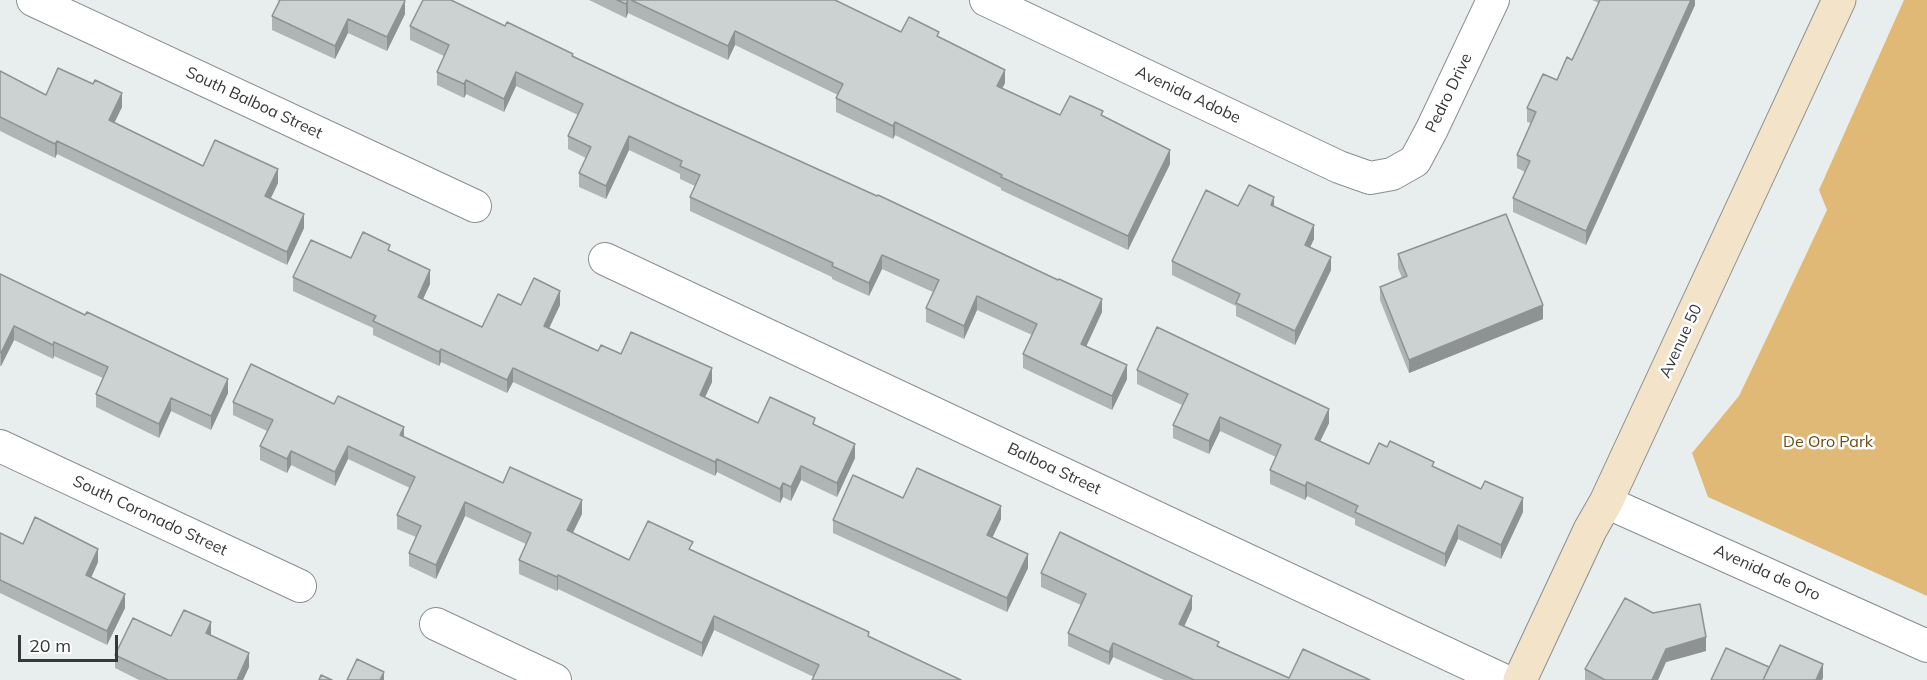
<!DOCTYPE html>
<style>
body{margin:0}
#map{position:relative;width:1927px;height:680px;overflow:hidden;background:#e8edee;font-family:Mulish,sans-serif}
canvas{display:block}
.scale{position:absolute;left:18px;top:635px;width:100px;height:27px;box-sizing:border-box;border:3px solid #363838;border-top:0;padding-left:8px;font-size:18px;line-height:21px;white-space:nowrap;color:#363838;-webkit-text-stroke:4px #fff;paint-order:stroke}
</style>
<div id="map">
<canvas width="1927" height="680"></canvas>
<div class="scale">20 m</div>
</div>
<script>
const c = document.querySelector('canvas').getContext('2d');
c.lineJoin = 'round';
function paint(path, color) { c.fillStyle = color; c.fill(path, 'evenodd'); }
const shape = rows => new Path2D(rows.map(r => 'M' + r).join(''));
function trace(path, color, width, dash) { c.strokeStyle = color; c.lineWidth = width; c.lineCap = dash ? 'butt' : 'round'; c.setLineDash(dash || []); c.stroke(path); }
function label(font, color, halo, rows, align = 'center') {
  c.font = font + ' Mulish,sans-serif'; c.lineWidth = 5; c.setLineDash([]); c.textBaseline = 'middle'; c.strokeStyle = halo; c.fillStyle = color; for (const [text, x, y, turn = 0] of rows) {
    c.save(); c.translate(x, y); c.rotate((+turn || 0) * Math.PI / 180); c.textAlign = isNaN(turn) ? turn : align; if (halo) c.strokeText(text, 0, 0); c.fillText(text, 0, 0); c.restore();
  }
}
paint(shape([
 [1904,0,1927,0,1927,596,1708,497,1692,453,1739,396,1772,327,1827,210,1819,190]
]), '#e0b976');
const street = shape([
 [33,0,475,206],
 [986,0,1339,167,1370,178,1392,174,1415,161,1432,129,1493,0],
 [605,259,1503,680],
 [0,446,300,586],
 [1606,502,1927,646],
 [436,624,555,680]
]);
const secondary = shape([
 [1520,680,1590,530,1606,502,1839,0]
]);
trace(street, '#8a8e8f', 34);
trace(secondary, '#8a8e8f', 35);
trace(street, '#fff', 32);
trace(secondary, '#f2e3c9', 33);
paint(shape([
 [277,0,404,0,405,14,387,51,348,33,335,59,272,30,272,16,279,1],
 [589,0,835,0,901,32,939,37,1005,83,1002,88,1060,115,1103,116,1170,164,1128,250,1001,190,1001,188,895,135,893,139,836,112,836,98,838,95,735,45,728,60,628,13,626,18],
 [1592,0,1695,0,1695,5,1586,245,1513,212,1513,198,1525,172,1517,168,1517,155,1531,123,1527,122,1527,108,1557,80,1572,60,1599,3],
 [410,26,505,26,573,57,1102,312,1086,346,1127,379,1112,410,1023,368,1023,354,1032,335,977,310,964,339,926,322,926,308,933,292,882,269,869,296,832,279,832,277,690,211,690,197,695,186,680,179,680,174,629,150,606,199,579,187,579,173,586,158,568,149,568,136,578,115,516,86,504,112,466,94,464,98,437,85,437,72,444,56,410,40],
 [0,71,46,95,122,107,114,122,203,166,278,183,271,198,304,228,287,265,57,154,55,158,0,131],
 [1274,206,1314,239,1310,247,1331,270,1295,345,1236,316,1236,306,1172,275,1172,261],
 [390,251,430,284,423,299,482,327,521,305,560,305,549,328,598,351,621,354,712,382,705,397,758,423,815,425,855,458,837,497,801,480,791,501,783,497,780,503,717,472,715,476,513,382,507,393,441,362,439,366,373,335,373,328,293,291,293,277,351,258],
 [1398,254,1543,319,1409,373,1380,300,1380,287,1402,278,1398,268],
 [0,274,228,393,211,430,171,411,159,438,96,407,96,394,103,378,54,356,53,359,14,340,1,366,0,366],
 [1137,370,1329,423,1320,441,1369,464,1434,467,1523,512,1501,559,1458,539,1445,567,1355,525,1355,519,1307,496,1305,500,1270,484,1270,470,1276,457,1220,431,1209,454,1173,438,1173,425,1182,405,1137,384],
 [233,402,404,437,503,483,582,514,573,533,629,560,693,551,869,632,814,677,714,630,702,657,558,589,557,591,519,574,519,560,526,544,465,516,436,579,409,566,409,553,416,537,397,529,397,515,410,488,348,459,335,486,291,465,287,473,260,460,260,446,267,431,233,415],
 [903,498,1001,519,992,538,1028,568,1007,612,833,533,833,520],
 [0,533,23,544,98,562,91,578,125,608,107,645,0,593],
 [1041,573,1192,609,1184,626,1219,646,1289,678,1370,680,1164,680,1113,657,1109,665,1068,646,1068,633,1081,605,1041,587],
 [171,636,211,636,249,667,243,680,139,680,115,668,115,655],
 [1706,651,1666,662,1658,680,1585,680,1585,669]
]), '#afb4b5');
paint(shape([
 [628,0,628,13,626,18,626,4],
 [1691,0,1695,0,1695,5,1586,245,1586,231],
 [405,1,405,14,387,51,387,37],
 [348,19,348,33,335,59,335,46],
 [735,31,735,45,728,60,728,46],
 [1005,70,1005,83,997,99,997,86],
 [516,72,516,86,504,112,504,99],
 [466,80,466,94,464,98,464,84],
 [122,93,122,107,109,134,109,120],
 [895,122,895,135,893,139,893,126],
 [629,136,629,150,606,199,606,186],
 [57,141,57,154,55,158,55,144],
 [1170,150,1170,164,1128,250,1128,236],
 [278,169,278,183,265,210,265,196],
 [1274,197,1274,211,1271,205],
 [304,214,304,228,287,265,287,252],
 [1314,225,1314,239,1305,258,1305,245],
 [882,255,882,269,869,296,869,283],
 [1331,257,1331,270,1295,345,1295,331],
 [430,270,430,284,418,310,418,297],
 [560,291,560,305,544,339,544,326],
 [977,296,977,310,964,339,964,326],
 [1102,299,1102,312,1081,358,1081,344],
 [1543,305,1543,319,1409,373,1409,360],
 [14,326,14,340,1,366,1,353],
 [54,342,54,356,53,359,53,345],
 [441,349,441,362,439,366,439,352],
 [1127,365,1127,379,1112,410,1112,396],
 [513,368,513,382,507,393,507,380],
 [712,368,712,382,700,408,700,395],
 [228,379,228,393,211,430,211,416],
 [171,398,171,411,159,438,159,424],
 [1329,409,1329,423,1315,452,1315,439],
 [1220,417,1220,431,1209,454,1209,441],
 [404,427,404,440,400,435],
 [855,444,855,458,837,497,837,483],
 [348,446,348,459,335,486,335,472],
 [291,451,291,465,287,473,287,459],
 [717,459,717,472,715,476,715,462],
 [801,466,801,480,791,501,791,487],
 [1307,482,1307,496,1305,500,1305,486],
 [783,483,783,497,780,503,780,489],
 [1523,498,1523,512,1501,559,1501,545],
 [582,500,582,514,567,544,567,530],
 [465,502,465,516,436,579,436,565],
 [1001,506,1001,519,987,549,987,535],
 [1458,525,1458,539,1445,567,1445,554],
 [98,549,98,562,86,589,86,575],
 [1028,554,1028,568,1007,612,1007,598],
 [558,575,558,589,557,591,557,577],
 [125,594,125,608,107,645,107,631],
 [1192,596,1192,609,1179,638,1179,624],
 [714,616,714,630,702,657,702,643],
 [211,622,211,636,206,633],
 [1706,637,1706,651,1666,662,1658,680,1652,680,1666,649],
 [1113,643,1113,657,1109,665,1109,652],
 [249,653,249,667,243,680,237,680],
 [1823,664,1823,678,1822,680,1816,680],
 [384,672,384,680,380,680]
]), '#8f9293');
const building = shape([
 [280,0,404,0,405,1,387,37,348,19,335,46,272,16,280,0],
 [423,0,451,0,505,26,507,22,573,54,572,56,676,105,877,196,878,195,1058,280,1059,279,1102,299,1081,344,1127,365,1112,396,1023,354,1037,324,977,296,964,326,926,308,939,280,882,255,869,283,832,266,833,263,690,197,700,175,680,166,682,161,629,136,606,186,579,173,591,147,568,136,583,104,516,72,504,99,466,80,464,84,437,72,449,45,410,26,423,0],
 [617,0,628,0,626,4,617,0],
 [631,0,835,0,901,32,909,17,939,32,937,36,1005,70,997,86,1060,115,1070,96,1103,111,1101,115,1170,150,1128,236,1001,177,1002,175,895,122,893,126,836,98,843,84,735,31,728,46,631,0],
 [1600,0,1691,0,1586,231,1513,198,1530,161,1517,155,1536,112,1527,108,1543,74,1557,80,1567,57,1572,60,1600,0],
 [58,68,93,84,95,80,122,93,109,120,203,166,215,140,278,169,265,196,304,214,287,252,57,141,55,144,0,117,0,71,46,95,58,68],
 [1249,185,1274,197,1271,205,1314,225,1305,245,1331,257,1295,331,1236,303,1240,294,1172,261,1206,190,1238,206,1249,185],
 [1506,214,1543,305,1409,360,1380,287,1407,276,1398,254,1506,214],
 [363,232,390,245,388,250,430,270,418,297,482,327,498,294,521,305,534,278,560,291,544,326,598,351,601,345,621,354,631,332,712,368,700,395,758,423,770,397,815,418,813,424,855,444,837,483,801,466,791,487,783,483,780,489,717,459,715,462,513,368,507,380,441,349,439,352,373,321,376,316,293,277,311,240,351,258,363,232],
 [0,274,85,315,87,312,228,379,211,416,171,398,159,424,96,394,108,367,54,342,53,345,14,326,1,353,0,352,0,274],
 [1157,327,1329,409,1315,439,1369,464,1379,443,1387,447,1390,441,1434,462,1432,466,1481,489,1485,481,1523,498,1501,545,1458,525,1445,554,1355,512,1358,506,1307,482,1305,486,1270,470,1281,445,1220,417,1209,441,1173,425,1188,394,1137,370,1157,327],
 [251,364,334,404,338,396,404,427,400,435,503,483,510,467,582,500,567,530,629,560,648,521,693,542,689,549,869,632,868,636,961,680,812,680,819,665,714,616,702,643,558,575,557,577,519,560,531,533,465,502,436,565,409,553,421,526,397,515,415,477,348,446,335,472,291,451,287,459,260,446,273,420,233,402,251,364],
 [917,468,1001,506,987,535,1028,554,1007,598,833,520,853,475,903,498,917,468],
 [35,517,98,549,86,575,125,594,107,631,0,580,0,533,23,544,35,517],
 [1060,532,1192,596,1179,624,1219,642,1217,646,1289,678,1303,649,1370,680,1194,680,1113,643,1109,652,1068,633,1086,594,1041,573,1060,532],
 [1625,598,1653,613,1700,604,1706,637,1666,649,1652,680,1605,680,1585,669,1625,598],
 [184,610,211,622,206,633,249,653,237,680,168,680,115,655,133,618,171,636,184,610],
 [1780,645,1823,664,1816,680,1763,680,1780,645],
 [1726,648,1769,667,1763,680,1711,680,1726,648],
 [357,659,384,672,380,680,347,680,357,659],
 [321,675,332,680,319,680,321,675]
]);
paint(building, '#ccd1d2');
trace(building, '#8f9293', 1.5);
label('16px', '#363838', '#fff', [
 ["Pedro Drive",1449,93,-64],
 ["Avenida Adobe",1188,95,25],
 ["South Balboa Street",254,103,25],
 ["Avenue 50",1681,341,-65],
 ["Balboa Street",1054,469,25],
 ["South Coronado Street",150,516,25],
 ["Avenida de Oro",1767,573,24]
]);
label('16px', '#6a4d13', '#fff', [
 ["De Oro Park",1828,442]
]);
</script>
